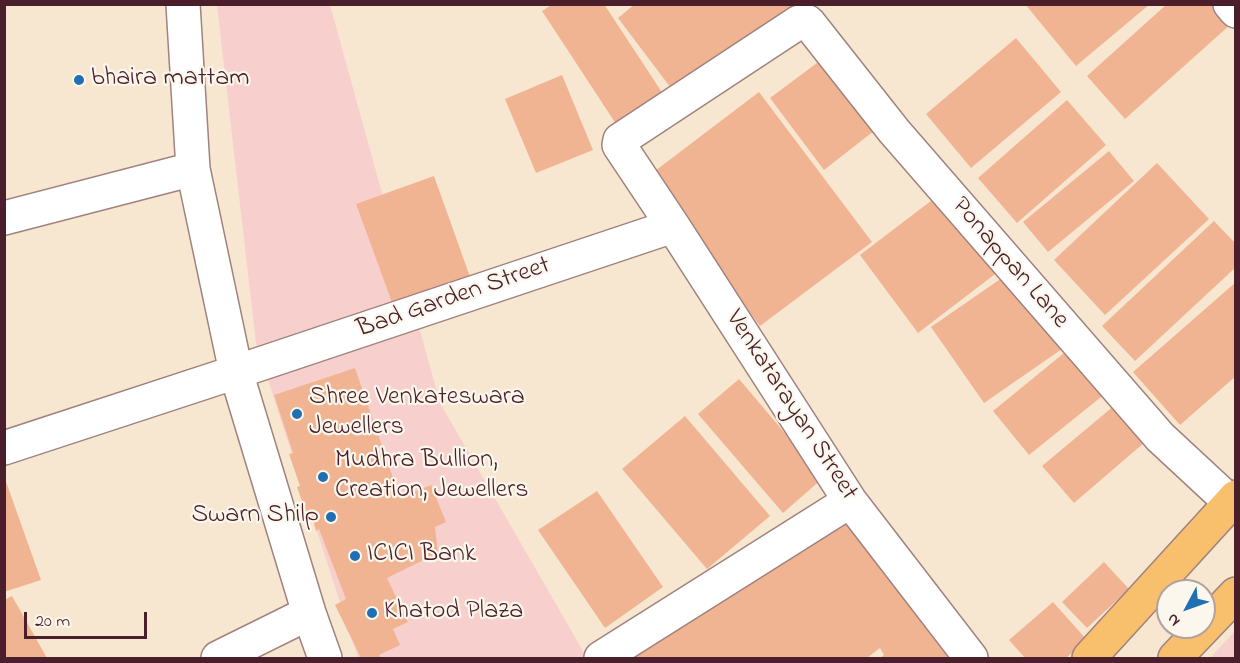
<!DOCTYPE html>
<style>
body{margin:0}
#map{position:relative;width:1240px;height:663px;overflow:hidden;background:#f7e6d0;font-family:"Indie Flower",sans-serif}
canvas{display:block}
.frame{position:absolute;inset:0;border:6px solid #4a1f2b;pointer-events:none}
.north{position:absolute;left:1156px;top:579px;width:60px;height:60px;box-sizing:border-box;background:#fbf7ec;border:2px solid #b4a19f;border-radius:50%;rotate:229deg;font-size:16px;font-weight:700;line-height:24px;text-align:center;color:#4a1f2b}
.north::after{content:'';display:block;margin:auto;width:21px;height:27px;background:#1f6fb2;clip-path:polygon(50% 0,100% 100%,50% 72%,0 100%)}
.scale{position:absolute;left:24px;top:612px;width:123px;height:27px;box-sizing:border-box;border:3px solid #4a1f2b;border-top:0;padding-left:8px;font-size:18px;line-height:21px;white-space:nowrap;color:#4a1f2b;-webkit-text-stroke:4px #fbf7ec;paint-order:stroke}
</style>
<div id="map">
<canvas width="1240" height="663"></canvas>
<div class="frame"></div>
<div class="north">N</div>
<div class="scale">20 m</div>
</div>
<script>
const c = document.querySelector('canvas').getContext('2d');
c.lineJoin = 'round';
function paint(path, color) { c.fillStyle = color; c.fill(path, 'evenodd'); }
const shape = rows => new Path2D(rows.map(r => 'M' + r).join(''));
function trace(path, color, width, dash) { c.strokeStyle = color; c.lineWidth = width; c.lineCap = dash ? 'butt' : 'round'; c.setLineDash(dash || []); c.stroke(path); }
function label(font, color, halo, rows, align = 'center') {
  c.font = font + ' "Indie Flower",sans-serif'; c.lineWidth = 4.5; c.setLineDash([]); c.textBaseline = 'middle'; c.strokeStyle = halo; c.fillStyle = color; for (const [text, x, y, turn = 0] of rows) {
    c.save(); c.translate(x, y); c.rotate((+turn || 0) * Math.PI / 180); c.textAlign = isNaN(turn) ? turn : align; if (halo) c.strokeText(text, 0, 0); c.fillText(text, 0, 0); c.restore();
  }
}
paint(shape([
 [217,5,330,5,440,403,587,658,358,658,256,343],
 [1235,631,1235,658,1210,658]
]), '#f7d0cd');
paint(shape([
 [553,4,604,4,665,97,618,127,542,11],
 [635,4,805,4,680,100,618,18],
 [1025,4,1150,4,1076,66],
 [1167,4,1213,4,1231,24,1125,119,1087,76],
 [1016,38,1061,92,971,168,926,114],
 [825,57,879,127,824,170,770,98],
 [562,75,593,150,536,173,505,99],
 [759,92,872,242,760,326,647,177],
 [1067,100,1106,145,1017,223,978,178],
 [1109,151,1134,181,1048,252,1023,222],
 [1157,163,1209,219,1105,315,1054,260],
 [434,176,474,288,397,316,356,204],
 [940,194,999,271,918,333,860,255],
 [1214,221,1236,244,1236,267,1135,361,1102,326],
 [1009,273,1062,349,984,403,931,327],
 [1236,282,1236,376,1180,425,1133,372],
 [1075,344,1111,389,1029,455,993,411],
 [355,368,400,498,431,485,446,522,435,527,438,553,387,578,408,622,393,629,400,645,379,655,381,658,361,658,335,605,346,599,319,529,316,531,312,516,308,518,297,487,300,486,289,454,293,453,274,395],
 [739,379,823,478,783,513,698,414],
 [1121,400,1152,436,1074,503,1042,466],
 [685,416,770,516,707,569,622,469],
 [4,476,41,580,4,592],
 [597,491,663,587,605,628,538,530],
 [848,517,924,625,932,619,963,658,880,658,884,655,880,648,867,658,622,658,749,576,753,582],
 [1104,562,1129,589,1087,628,1062,602],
 [12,596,47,658,4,658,4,600],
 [1053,602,1087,640,1066,658,1025,658,1009,640]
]), '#f1b492');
const minor = shape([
 [183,4,193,169,236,372,309,613,325,658],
 [1230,4,1236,11],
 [4,218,193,169],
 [4,448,236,372,673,226],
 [218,658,309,613],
 [601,658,850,501],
 [971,658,850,501,673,226,619,145,620,140,799,22,805,21,808,22,894,131,1160,437,1230,502]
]);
const major = shape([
 [1089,658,1236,497],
 [1175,658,1236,594]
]);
trace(minor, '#a0827e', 36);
trace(major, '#a0827e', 36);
trace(minor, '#fff', 33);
trace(major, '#f8bf6c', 33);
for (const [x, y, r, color] of [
 [79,80,6,"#1f6fb2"],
 [297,414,6,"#1f6fb2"],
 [323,477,6,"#1f6fb2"],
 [331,517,6,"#1f6fb2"],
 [355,556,6,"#1f6fb2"],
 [372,613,6,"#1f6fb2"]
]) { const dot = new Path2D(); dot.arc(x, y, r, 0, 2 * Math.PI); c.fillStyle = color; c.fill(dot); trace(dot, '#fbf7ec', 2); }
label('26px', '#4a1f2b', '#fbf7ec', [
 ["bhaira mattam",91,80],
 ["Shree Venkateswara",309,399],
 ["Jewellers",309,429],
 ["Mudhra Bullion,",335,462],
 ["Creation, Jewellers",335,492],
 ["Swarn Shilp",319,517,"right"],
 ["ICICI Bank",367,556],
 ["Khatod Plaza",384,613]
], 'left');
label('26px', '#4a1f2b', '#fbf7ec', [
 ["Ponappan Lane",1009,264,49],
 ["Bad Garden Street",454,299,-19],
 ["Venkatarayan Street",790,406,57]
]);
</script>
